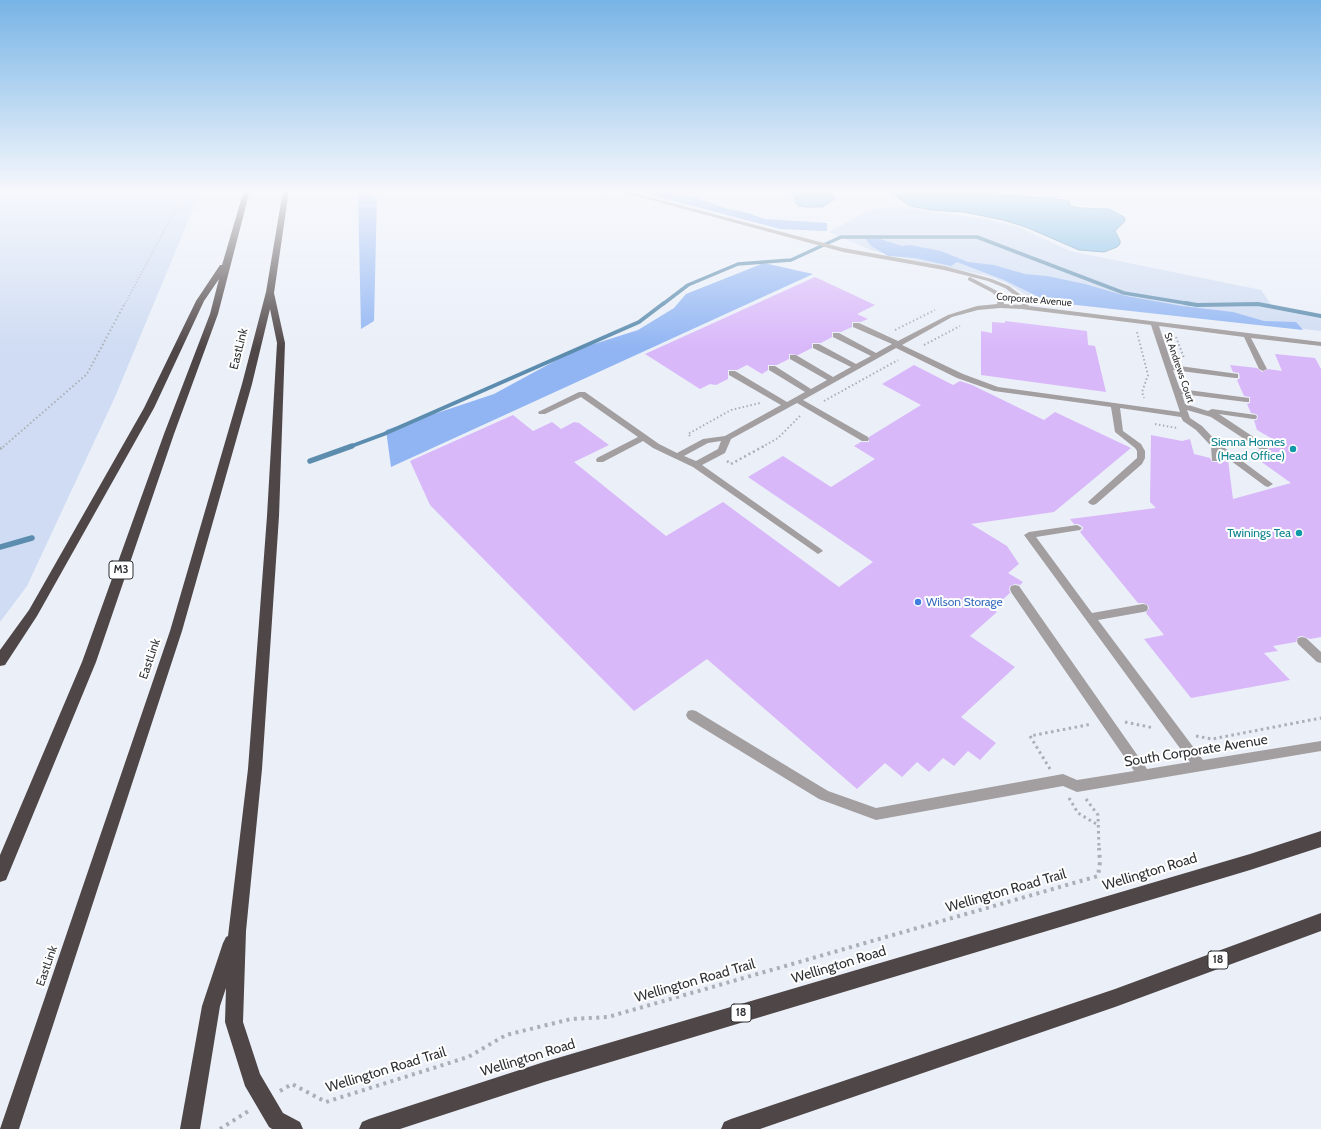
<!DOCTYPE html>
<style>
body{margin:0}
canvas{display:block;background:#eaeff8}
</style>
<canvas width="1321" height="1129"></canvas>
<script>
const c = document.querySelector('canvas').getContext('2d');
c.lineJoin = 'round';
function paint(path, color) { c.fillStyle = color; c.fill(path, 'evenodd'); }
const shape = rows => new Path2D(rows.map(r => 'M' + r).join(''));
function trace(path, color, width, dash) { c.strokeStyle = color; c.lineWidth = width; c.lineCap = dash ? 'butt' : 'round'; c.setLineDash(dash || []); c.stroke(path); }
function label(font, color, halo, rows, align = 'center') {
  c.font = font + ' Cabin,sans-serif'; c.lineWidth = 4; c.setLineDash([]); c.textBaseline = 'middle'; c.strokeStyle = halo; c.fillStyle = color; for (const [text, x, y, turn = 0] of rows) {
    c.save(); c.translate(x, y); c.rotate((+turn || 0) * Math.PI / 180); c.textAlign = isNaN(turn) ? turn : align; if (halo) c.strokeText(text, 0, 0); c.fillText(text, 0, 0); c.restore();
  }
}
paint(shape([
 [0,190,201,190,115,397,27,586,0,622],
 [892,207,986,219,1018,227,1070,251,1261,290,1272,306,1321,317,1321,331,1028,296,1007,283,988,276,873,251,829,232,867,211]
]), '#cfdcf3');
paint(shape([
 [358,190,363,190,377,197,374,321,361,329],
 [633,190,666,190,677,195,694,197,728,209,748,213,765,219,827,223,827,231,780,229],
 [865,238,880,239,902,246,910,245,941,251,968,262,994,265,1025,274,1047,276,1085,284,1126,296,1182,306,1233,312,1264,321,1296,322,1303,330,1058,303,1041,298,1004,280,957,262,951,266,915,258,888,256,871,246],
 [764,263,813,274,391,467,386,430,494,394,575,350,638,330,674,308,686,294]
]), '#91b5f3');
const water = shape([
 [783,190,829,190,834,196,835,199,822,207,806,207,799,206,796,203,793,194,783,190],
 [891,190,986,190,1000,194,1057,199,1069,201,1069,204,1071,206,1080,208,1109,209,1124,217,1125,221,1115,231,1120,241,1120,244,1117,247,1104,252,1079,250,1026,227,1003,220,964,212,931,210,910,206,894,195,891,190]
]);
paint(water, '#6fb3e2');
trace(water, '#5c8cae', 1);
trace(shape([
 [663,304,688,285,738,264,791,260,841,237,977,237,1124,293,1191,304]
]), '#5c8cae', 3.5);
trace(shape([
 [1185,303,1197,305,1258,304,1321,316],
 [349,447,384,434,639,322,664,303]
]), '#5c8cae', 4);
trace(shape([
 [310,461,352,446],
 [0,547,32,538]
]), '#5c8cae', 5.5);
paint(shape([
 [815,277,875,305,857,314,868,319,861,322,852,322,852,327,841,332,832,332,832,337,821,343,812,343,812,348,798,355,789,354,789,359,777,365,768,365,768,370,762,374,747,365,737,370,728,370,728,379,716,385,710,384,700,389,645,354],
 [1005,321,1087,331,1088,345,1095,346,1106,392,981,375,981,331,992,333,992,322,1005,323],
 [1275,354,1315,358,1321,369,1321,637,1310,639,1302,636,1298,637,1296,642,1273,646,1278,651,1264,653,1290,680,1191,698,1144,639,1164,635,1146,613,1149,608,1148,605,1143,603,1138,603,1080,532,1083,529,1083,527,1078,524,1074,524,1070,519,1156,508,1150,502,1151,435,1182,441,1190,439,1194,454,1210,458,1212,462,1218,462,1220,460,1225,458,1228,460,1233,499,1291,483,1249,453,1259,450,1267,452,1269,448,1283,445,1257,430,1254,420,1257,420,1258,416,1256,414,1251,413,1247,404,1250,403,1250,397,1244,396,1237,380,1240,378,1239,373,1233,372,1230,365,1257,368,1262,372,1268,369,1282,371],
 [914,365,953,385,960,381,972,385,1044,420,1055,412,1131,448,1054,512,971,524,1007,546,1019,564,1008,573,1023,582,1020,585,1015,584,1010,586,1009,589,1010,593,992,609,997,612,970,636,1015,667,961,717,996,743,980,760,968,751,954,766,943,758,929,772,917,762,902,777,885,763,857,789,707,659,634,711,430,505,410,461,513,415,533,431,552,422,561,429,574,422,579,423,609,445,574,462,666,536,723,502,839,587,873,562,748,477,783,456,831,487,875,459,854,446,861,442,869,442,869,437,921,405,882,384]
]), '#d9b8fa');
trace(shape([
 [588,190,608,196],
 [125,304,180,201,183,190]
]), '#abafb6', 1.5, [1, 2]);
trace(shape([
 [895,330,935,310],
 [1137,332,1148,375,1142,392,1144,398],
 [1176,337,1184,358],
 [924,345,960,326],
 [824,401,898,360],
 [1155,424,1177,428],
 [690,436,688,434,731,410,760,403],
 [3,447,87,374,125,303],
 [762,447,778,438,801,415]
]), '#abafb6', 2, [1.5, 2.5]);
trace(shape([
 [0,449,4,446],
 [727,461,731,464,764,446]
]), '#abafb6', 2.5, [2, 3]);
trace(shape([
 [1125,722,1154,728],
 [1196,736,1212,739,1321,718],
 [1050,769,1030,736,1092,724],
 [1069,798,1078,813,1098,825],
 [1086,799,1098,815,1099,849]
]), '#abafb6', 3, [2.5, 3.5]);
trace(shape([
 [280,1091,292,1084,326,1102,468,1057,506,1035,571,1019,608,1017,1098,876,1100,862,1099,848],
 [220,1129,250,1110]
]), '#abafb6', 4, [3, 4.5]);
paint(shape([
 [614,190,622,190,843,248,944,266,992,279,1009,286,1021,295,1029,306,1321,342,1321,346,1251,338,1267,369,1263,371,1259,369,1244,337,1159,326,1172,365,1238,374,1238,378,1235,378,1173,370,1180,389,1249,398,1249,402,1246,402,1182,394,1185,404,1208,411,1212,409,1256,415,1257,417,1256,419,1253,419,1219,414,1267,446,1268,448,1267,450,1261,450,1211,417,1187,410,1190,418,1202,426,1218,443,1273,484,1268,487,1265,486,1219,452,1218,461,1212,461,1211,446,1196,430,1183,421,1181,417,1120,408,1123,431,1141,444,1145,451,1145,458,1142,464,1096,504,1093,505,1090,504,1088,502,1090,500,1137,458,1137,451,1135,448,1115,432,1111,407,994,391,957,378,896,348,803,400,868,437,869,439,868,441,862,441,797,403,731,439,725,453,702,465,821,549,823,551,818,554,693,467,653,448,643,441,603,462,597,462,596,460,597,458,638,437,581,397,545,414,539,414,538,412,579,392,585,392,659,444,677,453,703,439,725,436,781,405,729,375,729,371,735,371,787,402,805,392,769,370,769,366,775,366,811,389,827,380,790,359,790,355,796,355,833,377,851,367,813,348,813,344,819,344,856,364,871,356,833,337,833,333,839,333,876,353,892,344,853,327,853,323,859,323,898,341,948,315,977,306,997,304,998,299,993,293,968,280,968,278,970,277,997,291,1004,299,1004,304,1022,305,1017,297,1005,288,988,281,944,270,843,252,614,190],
 [1000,308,1021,309,1151,325,1180,412,998,387,963,374,902,345,952,317,978,310,1000,308],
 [721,441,718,449,696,461,684,456,708,443,721,441],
 [1077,525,1082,528,1080,530,1036,537,1092,613,1143,604,1147,605,1148,608,1147,611,1143,612,1098,620,1203,760,1321,741,1321,751,1077,792,1063,786,876,820,819,799,688,719,686,715,688,711,692,710,696,711,828,791,876,808,1063,774,1077,780,1134,771,1011,592,1010,589,1011,586,1015,585,1019,586,1147,769,1190,762,1024,535,1029,532,1077,525],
 [1302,637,1306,638,1321,652,1321,663,1317,662,1298,644,1297,641,1298,638,1302,637]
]), '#a39e9f');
paint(shape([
 [244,190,250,190,218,314,174,434,96,662,6,880,0,882,0,855,82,662,164,434,210,314,219,279,204,301,154,408,37,616,5,665,0,666,0,650,29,610,144,408,196,301,220,265,222,265,244,190],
 [283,190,289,190,274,293,285,343,279,516,262,769,246,931,243,1022,260,1074,283,1113,300,1122,303,1129,272,1129,269,1127,245,1086,225,1022,226,988,220,1006,200,1129,180,1129,202,1006,223,943,226,937,228,936,248,769,267,516,277,343,270,309,252,384,182,631,19,1129,0,1129,170,631,242,384,266,292,283,190],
 [1321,831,1321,847,1250,870,544,1082,400,1129,359,1129,362,1122,369,1119,544,1062,1250,854,1321,831],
 [1321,913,1321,931,1115,1007,760,1129,721,1129,724,1122,731,1119,1115,989,1321,913]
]), '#4f4647');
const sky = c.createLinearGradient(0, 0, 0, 348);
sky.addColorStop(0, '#77b4e6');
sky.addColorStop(0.55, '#f6f8fc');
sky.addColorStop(1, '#f6f8fc00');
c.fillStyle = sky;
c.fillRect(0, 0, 1321, 348);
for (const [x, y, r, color] of [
 [1293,449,4,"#0f9aa8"],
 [1299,533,4,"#0f9aa8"],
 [918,602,4,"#3f7fe0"]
]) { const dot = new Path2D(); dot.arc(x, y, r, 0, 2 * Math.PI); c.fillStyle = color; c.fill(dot); trace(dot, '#fff', 1.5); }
label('10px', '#2f3134', '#fff', [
 ["Corporate Avenue",1034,300,5],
 ["St Andrews Court",1179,368,71]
]);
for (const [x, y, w] of [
 [121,570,24],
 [1218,960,20],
 [741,1013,20]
]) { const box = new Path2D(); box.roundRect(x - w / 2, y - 9, w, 18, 3); c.fillStyle = '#fff'; c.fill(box); trace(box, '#2f3134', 1); }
label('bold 11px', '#2f3134', null, [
 ["M3",121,570],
 ["18",1218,960],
 ["18",741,1013]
]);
label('12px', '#2f3134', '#fff', [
 ["EastLink",239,349,-76],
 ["EastLink",150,659,-71],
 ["EastLink",47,966,-71]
]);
label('12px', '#0d838f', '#fff', [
 ["Sienna Homes",1285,442],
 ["(Head Office)",1285,456],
 ["Twinings Tea",1291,533]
], 'right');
label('12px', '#366cbe', '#fff', [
 ["Wilson Storage",926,602]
], 'left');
label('14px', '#2f3134', '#fff', [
 ["South Corporate Avenue",1196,751,-9],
 ["Wellington Road",1150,872,-17],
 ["Wellington Road Trail",1006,891,-16],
 ["Wellington Road",839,965,-17],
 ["Wellington Road Trail",695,981,-16],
 ["Wellington Road",528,1058,-17],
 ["Wellington Road Trail",386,1070,-17]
]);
</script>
